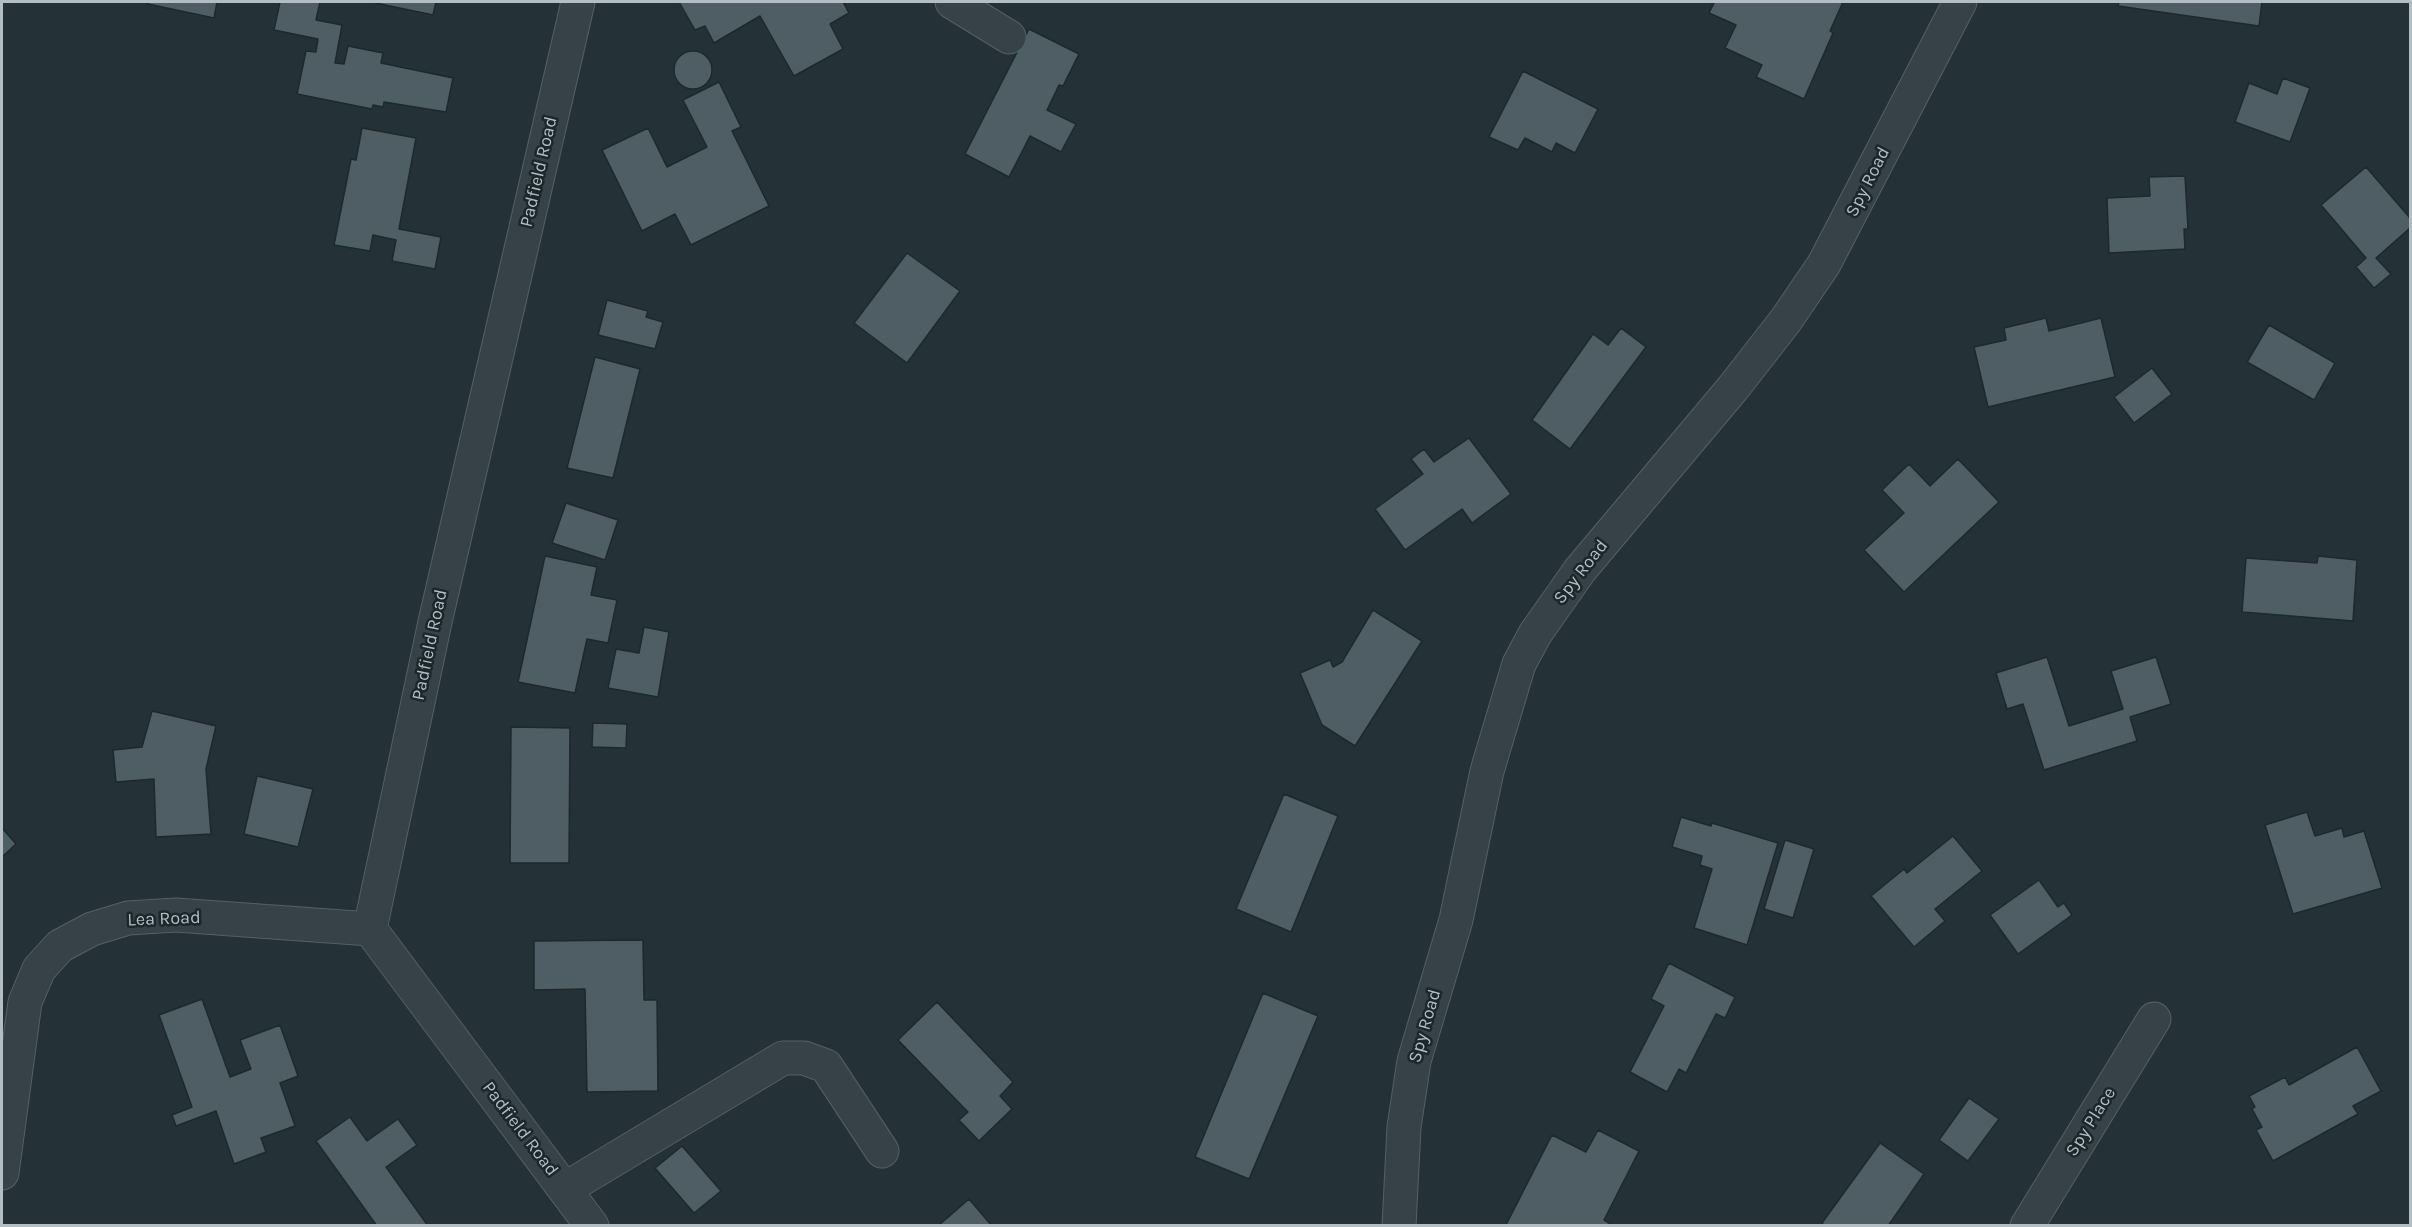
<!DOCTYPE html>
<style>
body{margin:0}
#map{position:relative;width:2412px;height:1227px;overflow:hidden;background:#243137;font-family:Karla,sans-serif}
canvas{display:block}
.frame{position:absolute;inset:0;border:3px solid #b2bdc4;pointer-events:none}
</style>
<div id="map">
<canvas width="2412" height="1227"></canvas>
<div class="frame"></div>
</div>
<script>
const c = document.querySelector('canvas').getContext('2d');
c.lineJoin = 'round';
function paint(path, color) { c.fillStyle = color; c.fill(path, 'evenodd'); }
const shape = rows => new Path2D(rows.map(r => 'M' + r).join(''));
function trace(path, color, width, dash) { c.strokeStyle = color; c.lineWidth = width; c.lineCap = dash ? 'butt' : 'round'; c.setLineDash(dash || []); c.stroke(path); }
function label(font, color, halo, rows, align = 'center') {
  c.font = font + ' Karla,sans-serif'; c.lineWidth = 5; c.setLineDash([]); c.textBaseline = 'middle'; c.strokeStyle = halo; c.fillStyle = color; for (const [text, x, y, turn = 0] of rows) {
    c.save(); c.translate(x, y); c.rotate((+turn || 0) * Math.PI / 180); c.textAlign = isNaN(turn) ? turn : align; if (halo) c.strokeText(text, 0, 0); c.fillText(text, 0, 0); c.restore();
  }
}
const building = shape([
 [149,2,217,2,214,18,148,4,149,2],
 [280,2,320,2,316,20,342,25,335,63,344,64,348,46,383,53,381,63,453,78,446,112,384,102,383,107,373,105,372,109,297,94,306,51,316,52,318,39,274,30,280,2],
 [371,2,436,2,433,15,371,2],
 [679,2,843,2,849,13,830,24,843,49,794,76,760,16,714,43,705,26,695,30,679,2],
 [1710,2,1843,2,1830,31,1833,33,1804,99,1756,77,1762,65,1725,48,1736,25,1709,13,1714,3,1710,2],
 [2119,2,2262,2,2259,26,2118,6,2119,2],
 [1029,29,1079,54,1063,86,1059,85,1047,110,1076,124,1061,152,1030,136,1009,177,965,154,1029,29],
 '674 70a19 19 0 1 1 38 0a19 19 0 1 1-38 0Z',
 [1523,71,1598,109,1575,153,1556,143,1552,152,1525,138,1518,150,1489,137,1523,71],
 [2283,78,2310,88,2290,142,2235,122,2249,83,2277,94,2283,78],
 [719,82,741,127,732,131,769,206,691,245,675,214,642,231,602,150,648,128,667,167,707,147,683,100,719,82],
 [362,128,416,138,399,229,441,237,435,269,392,261,396,240,373,235,370,251,334,245,351,159,356,160,362,128],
 [2366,167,2410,218,2410,228,2376,258,2391,274,2374,288,2356,267,2366,258,2321,205,2366,167],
 [2185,176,2188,229,2184,229,2185,249,2109,253,2107,198,2150,196,2149,177,2185,176],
 [907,253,960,291,907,363,854,323,907,253],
 [607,300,648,311,646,317,663,322,655,349,598,335,607,300],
 [2046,318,2049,331,2101,318,2115,377,1988,407,1974,347,2006,340,2004,328,2046,318],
 [2269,325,2335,363,2314,400,2247,362,2269,325],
 [1621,328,1646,347,1570,449,1532,420,1593,334,1608,345,1621,328],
 [595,357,640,369,613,478,567,468,595,357],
 [2152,368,2172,394,2134,423,2114,397,2152,368],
 [1469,438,1511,494,1472,523,1462,509,1405,550,1375,509,1423,474,1411,459,1424,449,1434,462,1469,438],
 [1958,459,1999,502,1904,592,1864,550,1904,513,1882,490,1909,464,1930,486,1958,459],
 [566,503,618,520,605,560,552,543,566,503],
 [545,556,597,567,591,595,617,600,608,643,587,639,575,693,518,682,545,556],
 [2318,556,2357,560,2353,621,2242,612,2246,558,2317,563,2318,556],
 [1373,610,1422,641,1355,746,1322,725,1300,673,1330,660,1333,667,1342,662,1373,610],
 [644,627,669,632,658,697,608,688,616,649,639,653,644,627],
 [2047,657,2069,726,2123,709,2111,671,2156,657,2171,704,2130,717,2137,741,2044,770,2023,704,2007,709,1996,673,2047,657],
 [152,711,216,726,206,769,211,834,156,837,154,779,116,782,113,750,142,747,152,711],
 [593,723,627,724,626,748,592,747,593,723],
 [511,727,570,728,569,863,510,863,511,727],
 [257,776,313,789,298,847,244,834,257,776],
 [1284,794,1338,816,1291,932,1236,909,1284,794],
 [2307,812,2315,836,2342,828,2344,837,2364,831,2382,888,2293,914,2265,825,2307,812],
 [1681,817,1711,826,1712,823,1778,843,1747,945,1694,928,1712,869,1700,865,1702,856,1672,847,1681,817],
 [2,828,16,844,2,857,2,828],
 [1953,836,1982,871,1935,909,1945,921,1914,947,1871,896,1904,869,1907,873,1953,836],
 [1785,840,1814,849,1793,918,1764,909,1785,840],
 [2039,880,2058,907,2064,903,2072,915,2018,954,1990,915,2039,880],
 [643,940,644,1000,657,1000,658,1091,587,1092,585,989,534,990,534,941,643,940],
 [1669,963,1735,997,1725,1018,1716,1014,1686,1073,1679,1069,1667,1092,1630,1072,1664,1006,1651,999,1669,963],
 [1263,993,1318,1016,1249,1179,1195,1157,1263,993],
 [202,999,230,1077,251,1069,240,1040,280,1025,298,1076,280,1083,295,1126,261,1138,266,1152,234,1164,216,1111,176,1126,172,1115,192,1107,159,1015,202,999],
 [937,1002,1013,1082,1000,1096,1012,1109,979,1141,959,1120,968,1112,898,1040,937,1002],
 [2357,1047,2381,1091,2353,1106,2358,1114,2273,1161,2256,1130,2262,1127,2252,1109,2255,1107,2249,1096,2285,1077,2289,1085,2357,1047],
 [1969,1098,1999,1119,1968,1161,1939,1140,1969,1098],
 [350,1117,367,1141,398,1119,417,1145,386,1167,428,1226,377,1226,316,1141,350,1117],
 [1598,1130,1639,1151,1604,1220,1613,1226,1506,1225,1552,1135,1586,1152,1598,1130],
 [1880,1143,1924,1174,1888,1226,1825,1226,1822,1223,1880,1143],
 [682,1146,721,1191,694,1213,655,1168,682,1146],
 [969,1199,992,1226,938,1226,969,1199]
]);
paint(building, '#4f5e65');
trace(building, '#1e292e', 1.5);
const minor = shape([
 [578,2,435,622,370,929,592,1226],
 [952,2,1009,37],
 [2,1173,25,1002,39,969,60,946,92,929,128,918,176,915,370,929],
 [565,1189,783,1058,804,1058,826,1066,882,1151],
 [1399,1226,1404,1127,1414,1061,1456,920,1487,771,1519,664,1535,634,1580,570,1733,388,1786,320,1824,264,1960,2],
 [2027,1226,2154,1019]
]);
trace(minor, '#556065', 35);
trace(minor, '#374248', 33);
label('18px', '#b2bdc4', '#1c272c', [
 ["Padfield Road",539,172,-77],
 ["Spy Road",1868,182,-63],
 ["Spy Road",1581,572,-52],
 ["Padfield Road",430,645,-78],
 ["Lea Road",164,919,-2],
 ["Spy Road",1425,1026,-74],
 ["Spy Place",2091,1122,-58],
 ["Padfield Road",520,1129,53]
]);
</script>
